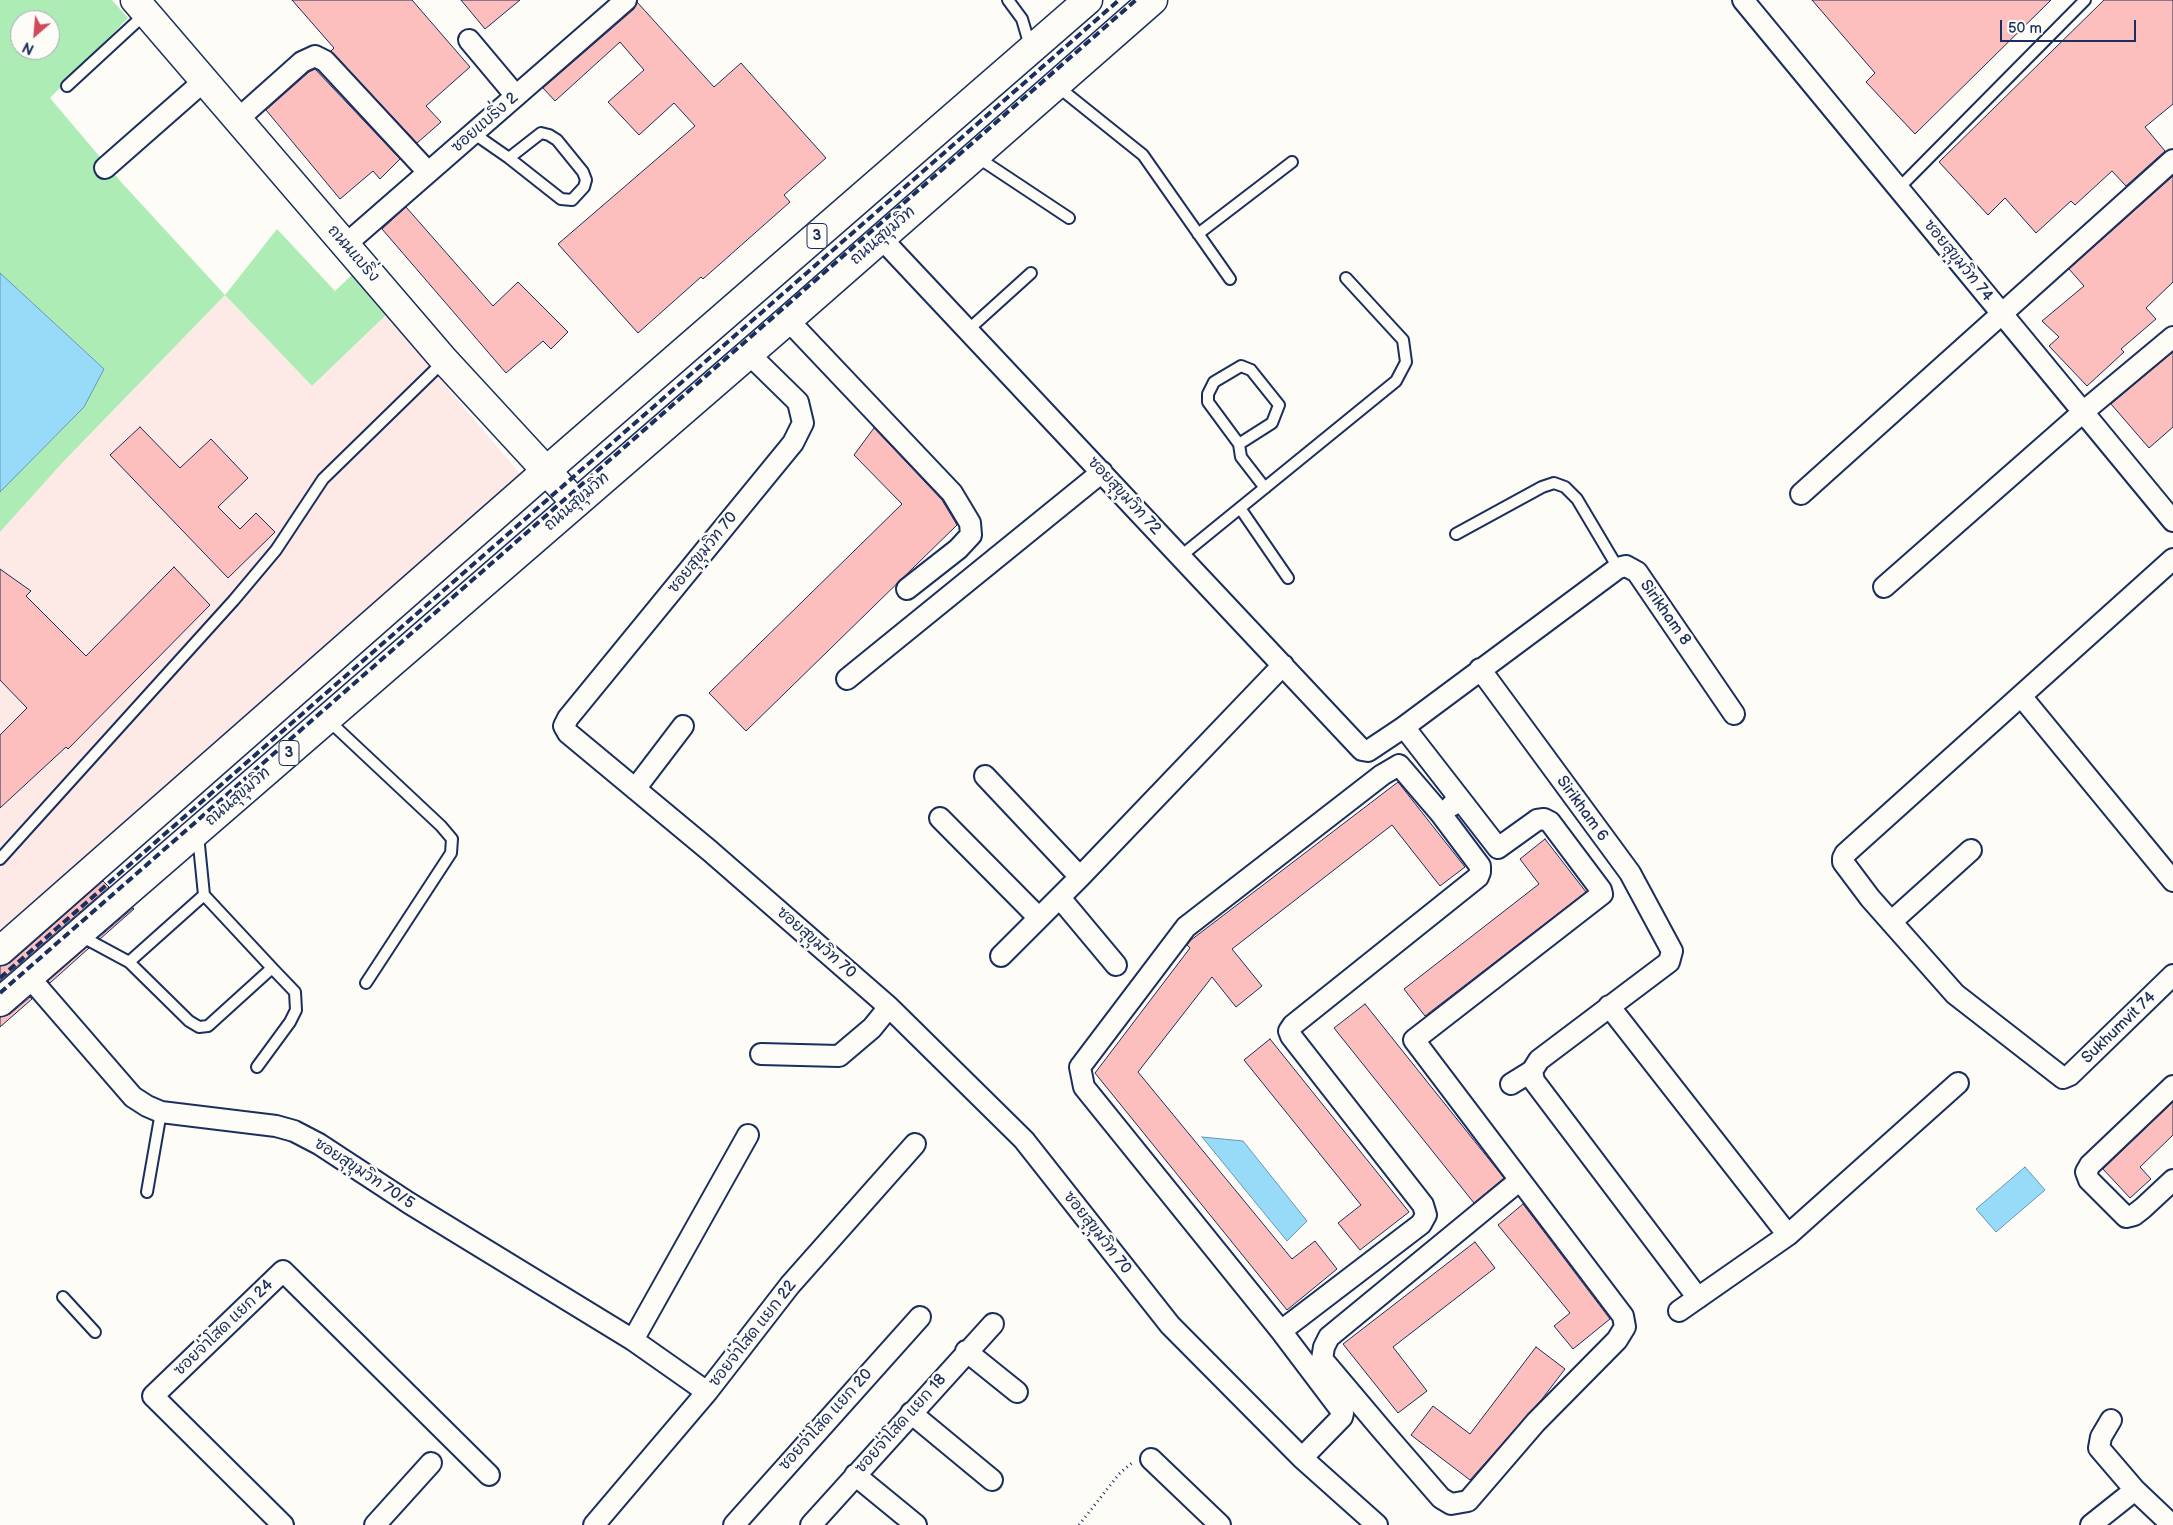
<!DOCTYPE html>
<meta charset="utf-8">
<style>
body{margin:0}
#map{position:relative;width:2173px;height:1525px;overflow:hidden;background:#fdfcf7;font-family:"Balsamiq Sans",sans-serif}
canvas{display:block}
.north{position:absolute;left:10px;top:10px;width:50px;height:50px;box-sizing:border-box;background:#fdfcf7;border:1px solid #a3aaba;border-radius:50%;rotate:207deg;font-size:14px;font-weight:700;line-height:20px;text-align:center;color:#1b2f5e}
.north::after{content:'';display:block;margin:auto;width:18px;height:22px;background:#d1495b;clip-path:polygon(50% 0,100% 100%,50% 72%,0 100%)}
.scale{position:absolute;left:2000px;top:20px;width:136px;height:22px;box-sizing:border-box;border:2px solid #1b2f5e;border-top:0;padding-left:6px;font-size:15px;line-height:18px;white-space:nowrap;color:#1b2f5e;-webkit-text-stroke:4px #fdfcf7;paint-order:stroke}
</style>
<div id="map">
<canvas width="2173" height="1525"></canvas>
<div class="north">N</div>
<div class="scale">50 m</div>
</div>
<script>
const c = document.querySelector('canvas').getContext('2d');
c.lineJoin = 'round';
function paint(path, color) { c.fillStyle = color; c.fill(path, 'evenodd'); }
const shape = rows => new Path2D(rows.map(r => 'M' + r).join(''));
function trace(path, color, width, dash) { c.strokeStyle = color; c.lineWidth = width; c.lineCap = dash ? 'butt' : 'round'; c.setLineDash(dash || []); c.stroke(path); }
function label(font, color, halo, rows, align = 'center') {
  c.font = font + ' "Balsamiq Sans","Playpen Sans Thai",sans-serif'; c.lineWidth = 5; c.setLineDash([]); c.textBaseline = 'middle'; c.strokeStyle = halo; c.fillStyle = color; for (const [text, x, y, turn = 0] of rows) {
    c.save(); c.translate(x, y); c.rotate((+turn || 0) * Math.PI / 180); c.textAlign = isNaN(turn) ? turn : align; if (halo) c.strokeText(text, 0, 0); c.fillText(text, 0, 0); c.restore();
  }
}
paint(shape([
 [225,295,312,386,386,315,522,476,0,930,0,532,63,462]
]), '#fdeae6');
paint(shape([
 [0,0,112,0,128,18,50,98,122,183,225,295,277,229,335,291,354,273,386,315,312,386,225,295,63,462,0,532,0,492,84,407,104,369,0,273],
 [20,20,50,20,50,50,20,50]
]), '#adedb5');
const water = shape([
 [0,273,104,369,84,407,0,492,0,273],
 [1202,1137,1243,1141,1307,1221,1287,1241,1202,1137],
 [2025,1167,2045,1190,1996,1232,1976,1209,2025,1167]
]);
paint(water, '#97dbf9');
trace(water, '#6596bb', 1);
const building = shape([
 [292,0,412,0,470,67,426,106,441,122,417,143,331,51,334,48,292,0],
 [461,0,520,0,485,29,461,0],
 [1812,0,2051,0,1915,134,1866,82,1875,73,1812,0],
 [2104,0,2173,0,2173,104,2145,127,2165,151,2126,186,2112,171,2075,205,2071,201,2036,233,2005,198,1988,215,1939,162,2104,0],
 [637,2,714,87,741,63,826,158,784,195,790,202,703,279,701,277,638,333,558,244,695,126,674,103,639,135,608,102,644,70,620,42,555,101,543,88,634,9,637,2],
 [315,69,400,159,380,179,373,171,340,199,266,110,309,72,315,69],
 [2173,176,2173,282,2146,308,2156,319,2121,349,2124,352,2087,386,2049,346,2059,337,2042,321,2084,286,2069,269,2173,176],
 [406,207,493,306,518,282,568,332,551,349,543,341,506,373,382,229,406,207],
 [2173,352,2173,427,2149,448,2111,404,2173,352],
 [140,427,180,468,211,439,248,478,218,507,240,529,256,513,275,532,228,578,110,455,140,427],
 [874,428,942,500,957,525,746,731,709,693,902,504,854,455,874,428],
 [174,567,210,605,68,749,66,747,0,808,0,735,27,708,0,680,0,569,31,591,26,596,86,656,174,567],
 [1398,782,1465,867,1440,886,1392,825,1232,949,1262,986,1236,1007,1212,977,1138,1072,1292,1259,1315,1241,1337,1269,1287,1310,1095,1073,1190,948,1187,945,1191,940,1398,782],
 [1545,839,1586,892,1425,1016,1404,989,1539,884,1520,859,1545,839],
 [103,881,109,887,0,981,0,966,10,963,103,881],
 [133,908,134,909,100,939,98,938,133,908],
 [87,947,89,948,50,983,48,981,87,947],
 [30,997,32,999,0,1027,0,1017,10,1014,30,997],
 [1365,1004,1504,1178,1474,1203,1334,1028,1365,1004],
 [1270,1039,1409,1212,1360,1250,1338,1223,1361,1205,1244,1060,1270,1039],
 [2173,1102,2173,1135,2140,1167,2151,1179,2130,1198,2103,1169,2173,1102],
 [1523,1204,1610,1319,1573,1349,1554,1326,1570,1313,1498,1225,1523,1204],
 [1475,1242,1495,1268,1393,1347,1427,1391,1398,1413,1343,1344,1475,1242],
 [1536,1347,1565,1369,1542,1399,1470,1480,1411,1435,1433,1406,1470,1434,1536,1347]
]);
paint(building, '#fcbfbe');
trace(building, '#1b2f5e', 1);
const service = shape([
 [1008,0,1022,19,1030,46],
 [67,86,145,14],
 [1057,86,1143,155,1230,279],
 [473,133,509,158,561,199,572,200,584,187,586,180,583,172,557,140,549,135,541,133,509,158],
 [977,157,1069,218],
 [1898,189,2085,0],
 [1198,234,1292,162],
 [968,330,1031,273],
 [1239,444,1272,423,1279,405,1251,370,1241,366,1214,382,1208,394,1208,402,1239,444,1241,457,1265,488],
 [1240,508,1288,578],
 [1456,534,1542,487,1554,483,1565,487,1577,499,1618,568],
 [1181,556,1396,381,1406,362,1403,340,1346,278],
 [328,720,441,826,452,839,451,853,366,983],
 [0,859,234,600,276,550,323,479,444,361],
 [79,935,129,962,189,1021,199,1027,208,1026,272,968,204,895,198,835],
 [129,962,204,895],
 [257,1067,290,1022,296,1010,295,992,272,968],
 [147,1192,161,1112],
 [63,1297,95,1332]
]);
const minor = shape([
 [1743,0,2173,521],
 [469,40,516,96],
 [237,120,302,62,315,56,325,61,428,172],
 [105,168,204,81],
 [881,238,1362,750,1368,751,1404,727,1618,568,1626,566,1637,572,1734,714],
 [345,245,626,0],
 [788,320,952,493,970,523,971,535,958,549,907,589],
 [749,354,798,402,803,423,793,443,568,718,564,726,568,733,710,851,889,1007,1024,1140,1170,1325,1302,1458,1377,1525],
 [1801,494,2173,160],
 [2173,559,1845,854,1843,858,1843,862,1870,898,1955,994,2063,1078,2070,1075,2173,975],
 [1884,587,2083,412,2173,337],
 [1480,669,1630,873,1672,951,1669,962,1539,1060,1532,1071,1511,1084],
 [847,679,1102,472],
 [2021,696,2173,881],
 [1404,727,1460,799,1451,806],
 [985,776,1080,877],
 [635,789,683,726],
 [1460,799,1498,848,1537,820,1544,819,1550,822,1601,890,1602,894,1414,1040,1520,1180,1329,1337,1324,1347,1322,1359,1382,1430,1441,1498,1451,1504,1468,1501,1536,1422,1617,1340,1625,1327,1623,1316,1520,1180],
 [940,818,1039,918],
 [1060,898,1116,965],
 [1891,922,1971,850],
 [1001,956,1080,877,1283,665],
 [29,977,133,1097,147,1106,161,1112,276,1126,294,1131,319,1144,409,1203,633,1340,707,1392],
 [1609,1006,1788,1235],
 [761,1054,839,1056,872,1028,889,1007],
 [1532,1071,1534,1081,1698,1298],
 [2173,1086,2090,1165,2086,1172,2089,1180,2126,1217,2134,1215,2143,1208,2173,1180],
 [1679,1311,1788,1235,1958,1083],
 [1281,1331,1421,1224,1426,1215,1423,1205,1291,1036,1289,1031,1293,1025,1478,877,1480,872,1480,866,1441,814,1399,765,1382,775,1186,927,1080,1067,1084,1087,1281,1331,1343,1413,1342,1417,1302,1458],
 [633,1340,748,1135],
 [966,1351,1017,1392],
 [911,1413,992,1480],
 [2111,1420,2101,1437,2099,1448,2135,1490],
 [1151,1459,1220,1525],
 [855,1475,916,1525],
 [283,1525,153,1396,283,1271,489,1475],
 [375,1525,431,1463],
 [594,1525,707,1392,790,1285,915,1144],
 [734,1525,920,1317],
 [811,1525,993,1324],
 [2091,1525,2135,1490,2172,1525]
]);
const secondary = shape([
 [135,0,445,361,576,503]
]);
const trunk = shape([
 [0,951,546,471,1088,0],
 [0,1002,788,320,1153,0]
]);
trace(service, '#1b2f5e', 14);
trace(minor, '#1b2f5e', 24);
trace(secondary, '#1b2f5e', 31);
trace(trunk, '#1b2f5e', 31);
trace(shape([
 [1079,1525,1119,1474,1133,1462]
]), '#1b2f5e', 3, [1, 4]);
trace(service, '#fdfcf7', 10);
trace(minor, '#fdfcf7', 20);
trace(secondary, '#fdfcf7', 28);
trace(trunk, '#fdfcf7', 28);
trace(shape([
 [0,978,1119,0],
 [0,993,1136,0]
]), '#1b2f5e', 4, [8, 4]);
for (const [x, y, w] of [
 [817,236,20],
 [289,753,20]
]) { const box = new Path2D(); box.roundRect(x - w / 2, y - 12.5, w, 25, 4); c.fillStyle = '#fdfcf7'; c.fill(box); trace(box, '#1b2f5e', 1); }
label('bold 15px', '#1b2f5e', null, [
 ["3",817,236],
 ["3",289,753]
]);
label('16px', '#1b2f5e', '#fdfcf7', [
 ["ซอยแบริ่ง 2",485,123,-41],
 ["ถนนสุขุมวิท",883,236,-41],
 ["ถนนแบริ่ง",353,254,49],
 ["ซอยสุขุมวิท 74",1958,261,51],
 ["ซอยสุขุมวิท 72",1124,496,47],
 ["ถนนสุขุมวิท",577,502,-41],
 ["ซอยสุขุมวิท 70",703,553,-51],
 ["Sirikham 8",1665,613,55],
 ["ถนนสุขุมวิท",238,797,-41],
 ["Sirikham 6",1582,809,54],
 ["ซอยสุขุมวิท 70",816,943,41],
 ["Sukhumvit 74",2119,1028,-44],
 ["ซอยสุขุมวิท 70/5",364,1174,33],
 ["ซอยสุขุมวิท 70",1097,1233,52],
 ["ซอยจ่าโสด แยก 24",224,1328,-44],
 ["ซอยจ่าโสด แยก 22",753,1334,-52],
 ["ซอยจ่าโสด แยก 20",826,1420,-48],
 ["ซอยจ่าโสด แยก 18",901,1424,-48]
]);
</script>
